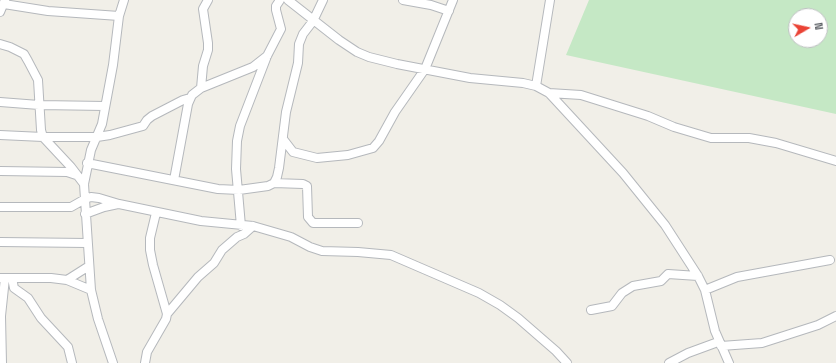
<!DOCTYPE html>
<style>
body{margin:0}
#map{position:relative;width:836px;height:363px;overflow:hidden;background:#f1efe8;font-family:"Space Grotesk",sans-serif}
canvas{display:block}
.north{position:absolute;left:788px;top:8px;width:40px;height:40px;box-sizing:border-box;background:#fff;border:1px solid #bfc1c3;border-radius:50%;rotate:81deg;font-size:11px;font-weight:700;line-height:16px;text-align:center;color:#5f6368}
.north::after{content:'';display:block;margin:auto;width:14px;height:18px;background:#ea4335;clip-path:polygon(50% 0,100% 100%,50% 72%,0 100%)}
</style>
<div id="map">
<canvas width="836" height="363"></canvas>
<div class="north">N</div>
</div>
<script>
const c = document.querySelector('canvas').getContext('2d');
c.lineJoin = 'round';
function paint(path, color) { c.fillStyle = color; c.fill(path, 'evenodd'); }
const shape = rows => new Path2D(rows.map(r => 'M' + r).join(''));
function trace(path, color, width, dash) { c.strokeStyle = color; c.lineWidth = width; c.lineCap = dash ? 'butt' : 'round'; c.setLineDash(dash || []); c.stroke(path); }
paint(shape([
 [589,0,836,0,836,114,566,55],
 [796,16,820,16,820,40,796,40]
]), '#c5e8c5');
const minor = shape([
 [288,0,339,40,357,52,369,57,397,64,470,78,523,83,536,86,549,93,623,173,665,225,698,276,705,290,715,331,729,363],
 [403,0,431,5,449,11],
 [4,4,48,11,119,16],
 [0,12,5,0],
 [0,44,10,47,24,54,28,61,38,80,41,130,43,137,71,167,84,184],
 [536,86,550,0],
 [201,88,203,66,208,50,208,43,203,9,208,0],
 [549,93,581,95,648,116,674,127,711,138,749,138,776,143,836,161],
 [0,102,39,105,105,106],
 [0,135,43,137,97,137,110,135,143,126,147,120,152,116,183,100,190,98],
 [283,139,293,152,317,158,348,155,373,148,379,141,395,112,425,69,453,0],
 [87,163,218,189,239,190,268,186,274,183,277,177,279,168,286,112,298,63,299,44,303,34,313,21,323,0],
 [0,171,67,172,76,175],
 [174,180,188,104,192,95,201,88,253,67,267,56],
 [274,183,303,184,307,186,308,217,313,223,358,223],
 [0,207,71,207,85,199,91,197,99,198,119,204,201,221,253,226,291,237,310,247,322,251,358,252,391,255,479,293,500,305,518,318,541,338,556,351,567,363],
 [85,214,104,207,118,204],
 [241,226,236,169,237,141,240,126,267,56,281,29,276,10,276,6,280,0],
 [0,242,87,243],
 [0,278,51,278,67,280,91,290],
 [12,278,14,288,28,298,41,318,68,347,72,363],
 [67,280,89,266],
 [705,290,737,277,830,260],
 [591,310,612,306,622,293,633,286,661,281,668,274,698,276],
 [167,314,198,277,214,263,222,250,237,237,244,234,253,226],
 [721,346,762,343,818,325,836,316],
 [2,363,1,316,5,278],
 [113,363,98,319,91,290,84,184,91,150,102,124,113,65,119,16,124,0],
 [145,363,147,352,166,319,167,314,153,265,150,250,150,238,156,213],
 [669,363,688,353,718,342]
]);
trace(minor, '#b5b8bc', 10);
trace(minor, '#fff', 8);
</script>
